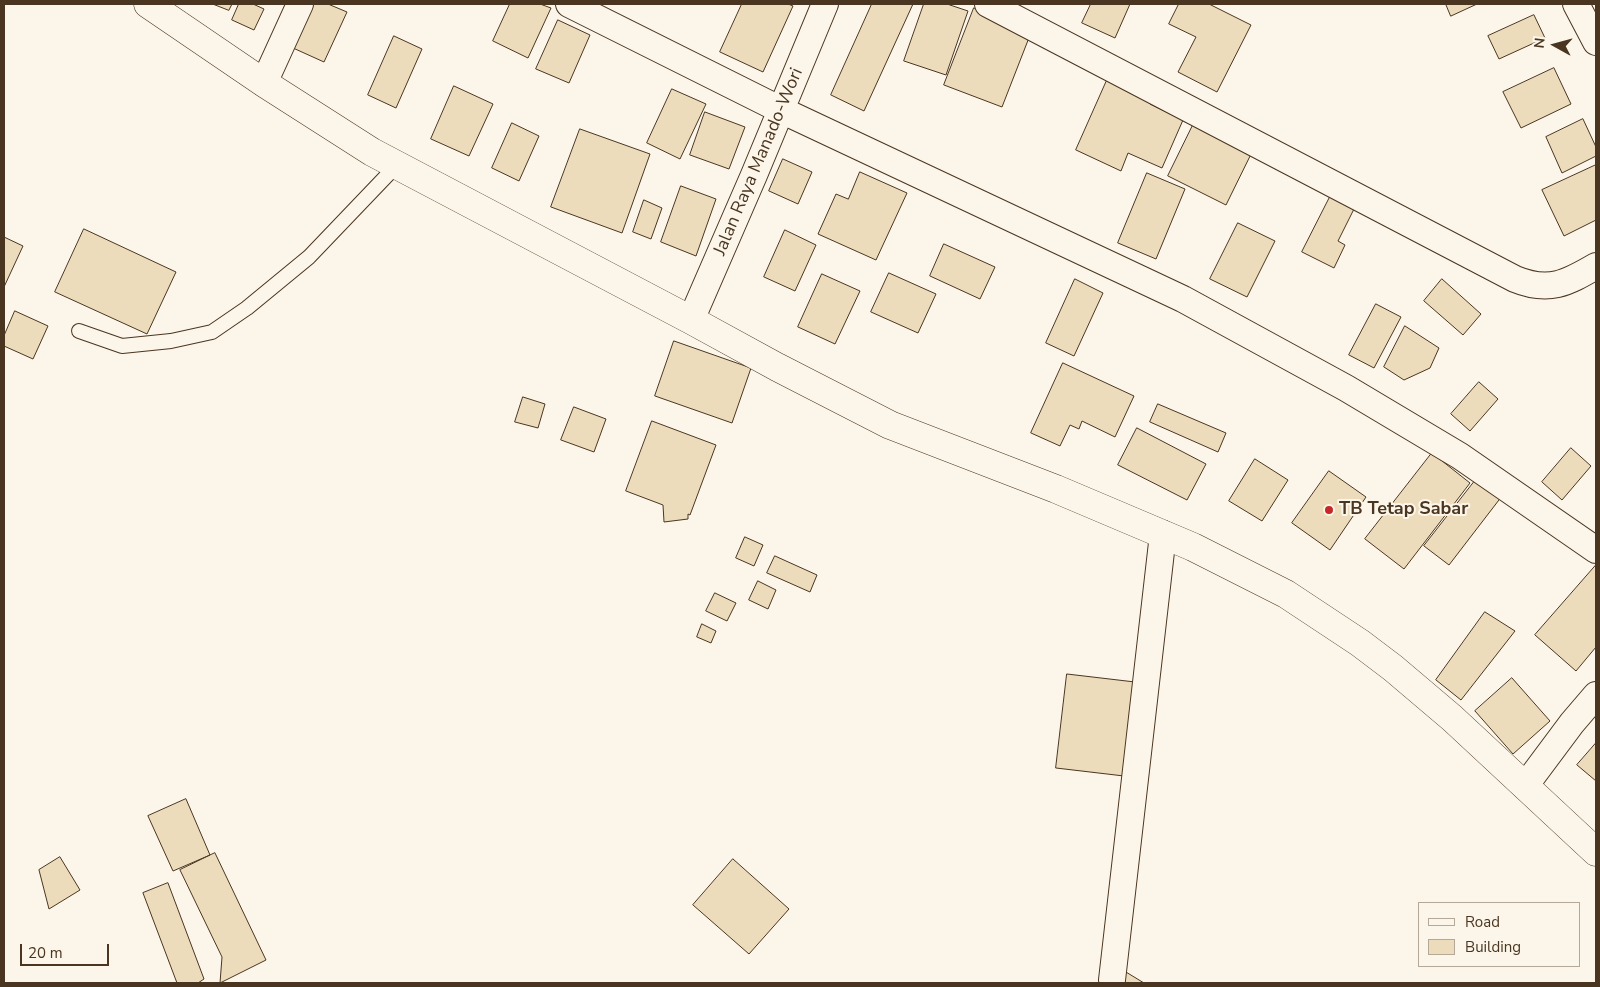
<!DOCTYPE html>
<html>
<head>
<meta charset="utf-8">
<style>
	body { margin:0 }
	#map { position:relative; width:1600px; height:987px; overflow:hidden; background:#fbf6e9; font-family:"Nunito Sans",sans-serif }
	canvas { display:block }
	.frame { position:absolute; inset:0; border:5px solid #4a3520; pointer-events:none }
	.legend { position:absolute; left:1418px; top:902px; width:162px; height:65px; box-sizing:border-box; background:#fbf6e9; border:1px solid #b4a999; margin:0; padding:6px 9px; list-style:none; font-size:15px; color:#4a3520 }
	.legend li { display:flex; align-items:center; gap:10px; height:25px }
	.legend b { width:25px; border:1px solid #b4a999 }
	.north { position:absolute; left:1530px; top:20px; width:50px; height:50px; -webkit-text-stroke:4px #fbf6e9; paint-order:stroke; rotate:277deg; font-size:14px; font-weight:700; line-height:20px; text-align:center; color:#4a3520 }
	.north::after { content:''; display:block; margin:auto; width:18px; height:22px; background:#4a3520; clip-path:polygon(50% 0,100% 100%,50% 72%,0 100%) }
	.scale { position:absolute; left:20px; top:944px; width:89px; height:22px; box-sizing:border-box; border:2px solid #4a3520; border-top:0; padding-left:6px; font-size:15px; line-height:18px; white-space:nowrap; color:#4a3520; -webkit-text-stroke:4px #fbf6e9; paint-order:stroke }
</style>
</head>
<body>
<div id="map">
<canvas width="1600" height="987"></canvas>
<div class="frame"></div>
<ul class="legend">
<li><b style="height:6px;background:#fbf6e9"></b>Road</li>
<li><b style="height:14px;background:#ecdcbc"></b>Building</li>
</ul>
<div class="north">N</div>
<div class="scale">20 m</div>
</div>
<script>
const context = document.querySelector('canvas').getContext('2d');
context.lineJoin = 'round';
function fill(path, color) {
  context.fillStyle = color;
  context.fill(path, 'evenodd');
}
function stroke(path, color, width, dash) {
  context.strokeStyle = color;
  context.lineWidth = width;
  context.lineCap = dash ? 'butt' : 'round';
  context.setLineDash(dash || []);
  context.stroke(path);
}
function drawText(font, color, halo, rows, align = 'center') {
  context.font = font + ' "Nunito Sans",sans-serif';
  context.lineWidth = 4;
  context.setLineDash([]);
  context.textBaseline = 'middle';
  context.strokeStyle = halo;
  context.fillStyle = color;
  for (const [text, x, y, turn = 0] of rows) {
    context.save();
    context.translate(x, y);
    context.rotate((+turn || 0) * Math.PI / 180);
    context.textAlign = isNaN(turn) ? turn : align;
    if (halo) context.strokeText(text, 0, 0);
    context.fillText(text, 0, 0);
    context.restore();
  }
}
const building = new Path2D(`
	M213,4H232L229,10Z
	M239,4H253L264,9L254,30L232,20Z
	M313,4H328L347,12L324,62L293,48Z
	M510,4H540L551,8L528,58L493,41Z
	M742,4H788L793,6L763,72L720,52Z
	M872,4H913L864,111L831,95Z
	M924,4H947L968,11L946,75L904,61Z
	M1091,4H1130L1115,38L1082,23Z
	M1179,4H1209L1251,25L1217,92L1178,72L1196,37L1169,24Z
	M1446,4H1477L1451,16Z
	M974,8L1032,30L1002,107L944,85Z
	M1534,15L1545,38L1499,59L1488,36Z
	M558,20L590,35L569,83L536,69Z
	M394,36L422,49L396,108L368,95Z
	M1554,68L1571,104L1521,128L1503,92Z
	M1108,78L1153,98L1150,104L1183,120L1162,168L1128,153L1121,171L1076,150Z
	M454,86L493,104L469,156L431,139Z
	M672,89L706,104L680,159L647,143Z
	M705,112L745,127L729,169L690,155Z
	M1196,119L1254,148L1226,205L1168,176Z
	M1583,119L1596,147V156L1562,173L1546,137Z
	M512,123L539,136L519,181L492,168Z
	M580,129L650,154L622,233L551,207Z
	M783,159L812,172L798,204L769,191Z
	M1596,165V220L1564,236L1542,190Z
	M860,172L907,193L876,260L818,234L836,194L848,199Z
	M1147,173L1185,189L1156,259L1118,243Z
	M681,186L716,199L696,256L661,242Z
	M1331,195L1355,207L1338,241L1345,245L1334,268L1302,252Z
	M644,200L662,208L651,239L633,232Z
	M1238,223L1275,241L1247,297L1210,279Z
	M84,229L176,272L147,334L55,292Z
	M785,230L816,245L795,291L764,277Z
	M4,237L23,246L4,287Z
	M944,244L995,267L980,299L930,276Z
	M889,273L936,294L918,333L871,312Z
	M822,274L860,291L835,344L798,327Z
	M1075,279L1103,293L1074,356L1046,343Z
	M1442,279L1481,314L1463,335L1424,301Z
	M1376,304L1401,317L1374,368L1349,355Z
	M15,311L48,326L33,359L4,346V336Z
	M1405,326L1439,348L1430,368L1404,380L1384,367Z
	M674,341L751,368L732,423L655,396Z
	M1063,363L1134,396L1115,437L1082,421L1079,429L1070,425L1060,446L1031,433Z
	M1479,382L1498,399L1470,431L1451,414Z
	M523,397L545,404L538,428L515,422Z
	M1158,404L1226,433L1218,452L1150,422Z
	M574,407L606,419L594,452L561,440Z
	M652,421L716,445L690,515L688,514V519L664,522L663,505L626,491Z
	M1137,428L1206,464L1187,500L1118,465Z
	M1571,448L1591,466L1562,500L1542,482Z
	M1432,453L1470,483L1404,569L1365,539Z
	M1255,459L1288,480L1262,521L1229,501Z
	M1329,471L1366,497L1330,550L1292,523Z
	M1478,477L1502,496L1449,565L1424,546Z
	M745,537L763,545L754,566L736,558Z
	M775,556L817,575L810,592L767,573Z
	M1596,565V647L1576,671L1535,635Z
	M758,581L776,590L768,609L749,600Z
	M715,593L736,603L727,621L706,611Z
	M1485,612L1515,631L1461,700L1436,680Z
	M702,624L716,631L711,643L697,637Z
	M1067,674L1135,682L1124,776L1056,768Z
	M1512,678L1550,721L1513,754L1475,711Z
	M1596,743V781L1577,765Z
	M186,799L210,855L173,871L148,816Z
	M215,853L266,960L220,983L222,957L180,870Z
	M60,857L80,890L49,909L39,870Z
	M733,859L789,909L749,954L693,905Z
	M168,883L204,979L198,983H177L143,893Z
	M1121,969L1144,983H1113Z`);
fill(building, '#ecdcbc');
stroke(building, '#4a3520', 1);
const service = new Path2D(`
	M79,331L122,346L171,341L212,332L247,308L309,257L397,165`);
const minor = new Path2D(`
	M569,4L781,110L1183,299L1346,388L1460,456L1596,550
	M988,4L1515,279C1549,293 1567,283 1596,266
	M1576,4L1596,42
	M264,83L300,4
	M691,320L754,175L825,4
	M1525,786L1572,723L1596,695
	M1112,980L1163,534`);
const trunk = new Path2D(`
	M148,4L264,83L372,152L691,320L777,367L890,425L1056,489L1193,547L1286,594L1360,643L1393,668L1452,718L1596,852`);
stroke(service, '#4a3520', 16);
stroke(minor, '#4a3520', 28);
stroke(trunk, '#4a3520', 29);
stroke(service, '#fbf6e9', 14);
stroke(minor, '#fbf6e9', 26);
stroke(trunk, '#fbf6e9', 28);
for (const [x, y, r, color] of [
	[1329,510,5,"#c62828"]
]) {
  const dot = new Path2D();
  dot.arc(x, y, r, 0, 2 * Math.PI);
  context.fillStyle = color;
  context.fill(dot);
  stroke(dot, '#fbf6e9', 2);
}
drawText('18px', '#4a3520', '#fbf6e9', [
	["Jalan Raya Manado-Wori",759,162,-67]
]);
drawText('bold 18px', '#4a3520', '#fbf6e9', [
	["TB Tetap Sabar",1339,510]
], 'left');
</script>
</body>
</html>
